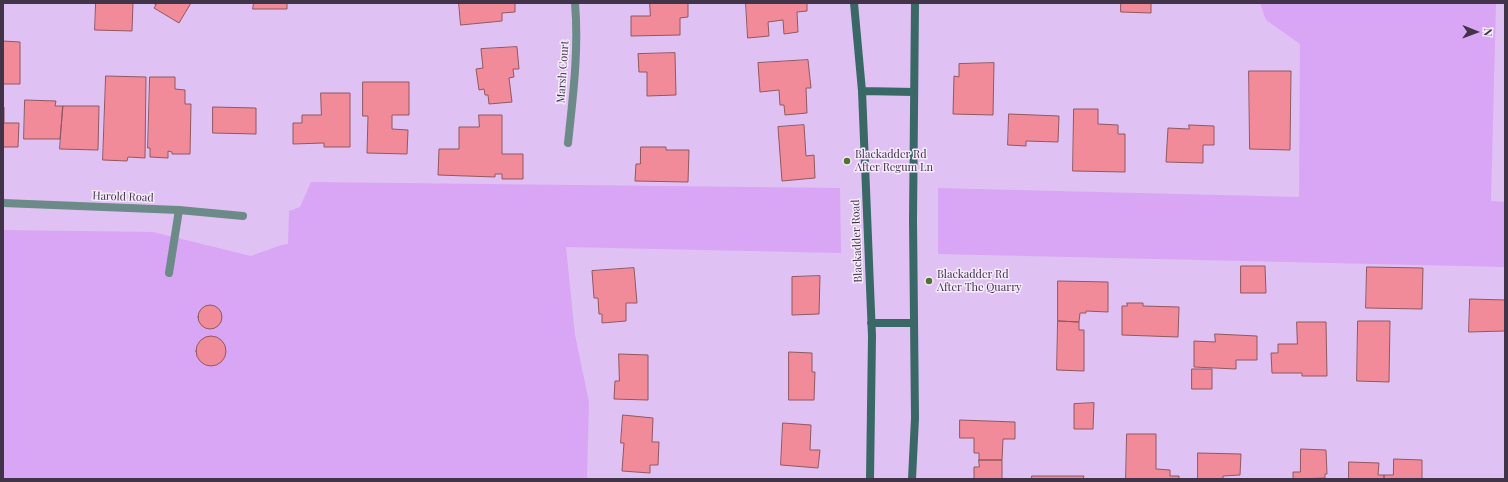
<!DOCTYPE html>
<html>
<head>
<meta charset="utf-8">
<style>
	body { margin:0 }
	#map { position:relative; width:1508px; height:482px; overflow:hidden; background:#e0c1f3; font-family:"Playfair Display",serif }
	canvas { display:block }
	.frame { position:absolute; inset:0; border:4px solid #413448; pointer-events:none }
	.north { position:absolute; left:1456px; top:12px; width:40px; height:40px; -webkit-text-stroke:3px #f6eafe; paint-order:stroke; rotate:91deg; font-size:11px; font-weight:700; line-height:16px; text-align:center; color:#413448 }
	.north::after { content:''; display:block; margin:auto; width:14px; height:18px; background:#413448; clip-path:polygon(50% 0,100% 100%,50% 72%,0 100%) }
</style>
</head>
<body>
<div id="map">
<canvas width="1508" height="482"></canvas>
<div class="frame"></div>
<div class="north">N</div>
</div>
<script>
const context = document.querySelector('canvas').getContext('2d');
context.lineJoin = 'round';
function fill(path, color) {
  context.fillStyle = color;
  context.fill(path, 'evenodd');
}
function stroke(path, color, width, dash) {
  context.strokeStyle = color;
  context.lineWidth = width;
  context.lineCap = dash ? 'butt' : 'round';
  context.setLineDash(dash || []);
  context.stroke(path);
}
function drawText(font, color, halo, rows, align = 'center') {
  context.font = font + ' "Playfair Display",serif';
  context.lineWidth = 3;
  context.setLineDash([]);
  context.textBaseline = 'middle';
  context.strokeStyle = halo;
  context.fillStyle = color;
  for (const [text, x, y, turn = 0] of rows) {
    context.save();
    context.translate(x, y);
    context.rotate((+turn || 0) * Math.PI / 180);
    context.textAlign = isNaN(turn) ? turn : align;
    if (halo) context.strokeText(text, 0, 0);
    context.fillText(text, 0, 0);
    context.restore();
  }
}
fill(new Path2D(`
	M1260,3H1496L1491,201L1505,202V267L938,254V188L1299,197L1300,44L1266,20Z
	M311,182L840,188L841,253L566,247L575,335L589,402L587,479H3V230L153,232L251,256L281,245L288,244L289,211L300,207Z`), '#d8a6f5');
const building = new Path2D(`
	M96,3H133L132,31L95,30Z
	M153,3H191L179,23L154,8L156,5Z
	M254,3H287V9H253Z
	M459,3H515V12L502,13V21L461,25Z
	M650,3H688V17L680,18V35L631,36V16H650Z
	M746,3H807V11L797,12L798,32L784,34L783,20L768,22L769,36L748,38Z
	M1121,3H1151V13L1121,12Z
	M3,41L20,42V84H3Z
	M517,47L519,69H513L514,77L509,78L512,102L489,104L488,95H485L484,89L479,90L476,69L483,68L481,49Z
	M675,53L676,95L647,96V72H639L638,54Z
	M808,60L811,88H806L807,113L785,115L784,105H780L779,90L760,92L758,63Z
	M994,63L993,115L953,114L954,76L959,77V64Z
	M1249,71H1291L1290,150L1250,149Z
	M106,76L146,77L145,158L128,157L127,161L103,160Z
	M150,77H175V89L185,90V104H191L190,154H172V152L168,151V158L150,157V148H148Z
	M363,82H409V115H392V129L408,130L407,154L367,153L368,116H363Z
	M321,93H350V147H324V143L293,144V123H302V115H321Z
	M25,100L56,101L55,106H63L60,139H24Z
	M63,106H99L98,150L60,149Z
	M3,107H4V123H19L18,147H3Z
	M213,107L256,108V134L213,133Z
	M1074,109H1098V124L1118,125V134H1125V172L1073,171Z
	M1009,114L1059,116L1058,142L1026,141V146L1008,145Z
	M479,115H502V154H523V179H502V174H495V177L438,175L439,149H459V127H479Z
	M804,125L806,156L814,155L815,178L782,181L778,127Z
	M1189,125L1214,126V145H1203V163L1166,162L1168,128L1189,129Z
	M641,147H666V150H689L688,182L635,181L636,164H640Z
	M1241,266H1265L1266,293H1241Z
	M1367,267L1423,268L1422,309L1366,308Z
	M634,268L637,303H626V321L602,323V314H599L598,298H594L592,271Z
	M820,276L819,314L792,315V277Z
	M1058,281L1108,282V312L1086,311V313H1080L1079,322L1058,321Z
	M1470,299L1505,300V331L1469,332Z
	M1127,303H1143V306L1179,307L1178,337L1122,335V306H1127Z
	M198 317a12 12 0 1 1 24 0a12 12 0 1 1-24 0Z
	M1058,321L1079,322V330H1084V371L1057,370Z
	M1358,321H1390L1389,382L1357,381Z
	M1297,322H1326L1327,376H1302V373H1272L1271,353H1278V344H1297Z
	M1215,334L1257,336V360H1236V369L1194,367V341L1215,342Z
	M196 351a15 15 0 1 1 30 0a15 15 0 1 1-30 0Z
	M789,352L812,353V372H815L814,400H789Z
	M619,354L648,355V400L614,399L615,381H619Z
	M1192,369H1212V389H1192Z
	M1094,403L1093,429H1074V404Z
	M623,415L653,418L652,442H659L658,465H650V473L622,471L624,443H621Z
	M960,420L1015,422V439H1003L1002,460H979V453H974V438H960Z
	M783,423L811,425L810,450H820L818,468L781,465Z
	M1127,434H1156V469L1170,470V476H1179V479H1126Z
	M1301,449L1326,450L1327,474H1325V478L1293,479V472H1300Z
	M1198,453L1241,454L1240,475L1223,476V479H1198Z
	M1394,459L1422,460V479H1384V475H1393Z
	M979,460H1002V479H974V467H979Z
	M1349,462L1379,463L1378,475H1384V479H1349Z
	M1032,476H1084L1083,479H1032Z`);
fill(building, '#f28b99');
stroke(building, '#90585f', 1);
stroke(new Path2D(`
	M169,273L179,210`), '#6c8a88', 8);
stroke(new Path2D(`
	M568,143C573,96 579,50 575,3
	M3,203L179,210L243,216`), '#6c8a88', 8);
stroke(new Path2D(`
	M854,3L862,91L872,336L870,479
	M862,91L914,92
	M871,323H914
	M912,479L915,418L913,220L915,3`), '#3a6866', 8);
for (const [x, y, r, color] of [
	[847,161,4,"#4e732c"],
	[929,281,4,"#4e732c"]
]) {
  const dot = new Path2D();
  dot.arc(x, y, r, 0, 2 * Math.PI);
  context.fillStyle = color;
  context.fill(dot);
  stroke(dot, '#f6eafe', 1.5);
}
drawText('11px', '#413448', '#f6eafe', [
	["Marsh Court",563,72,-86],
	["Harold Road",123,197,2],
	["Blackadder Road",857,241,-92]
]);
drawText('11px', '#413448', '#f6eafe', [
	["Blackadder Rd",855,155],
	["After Regum Ln",855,168],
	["Blackadder Rd",937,275],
	["After The Quarry",937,288]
], 'left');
</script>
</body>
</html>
